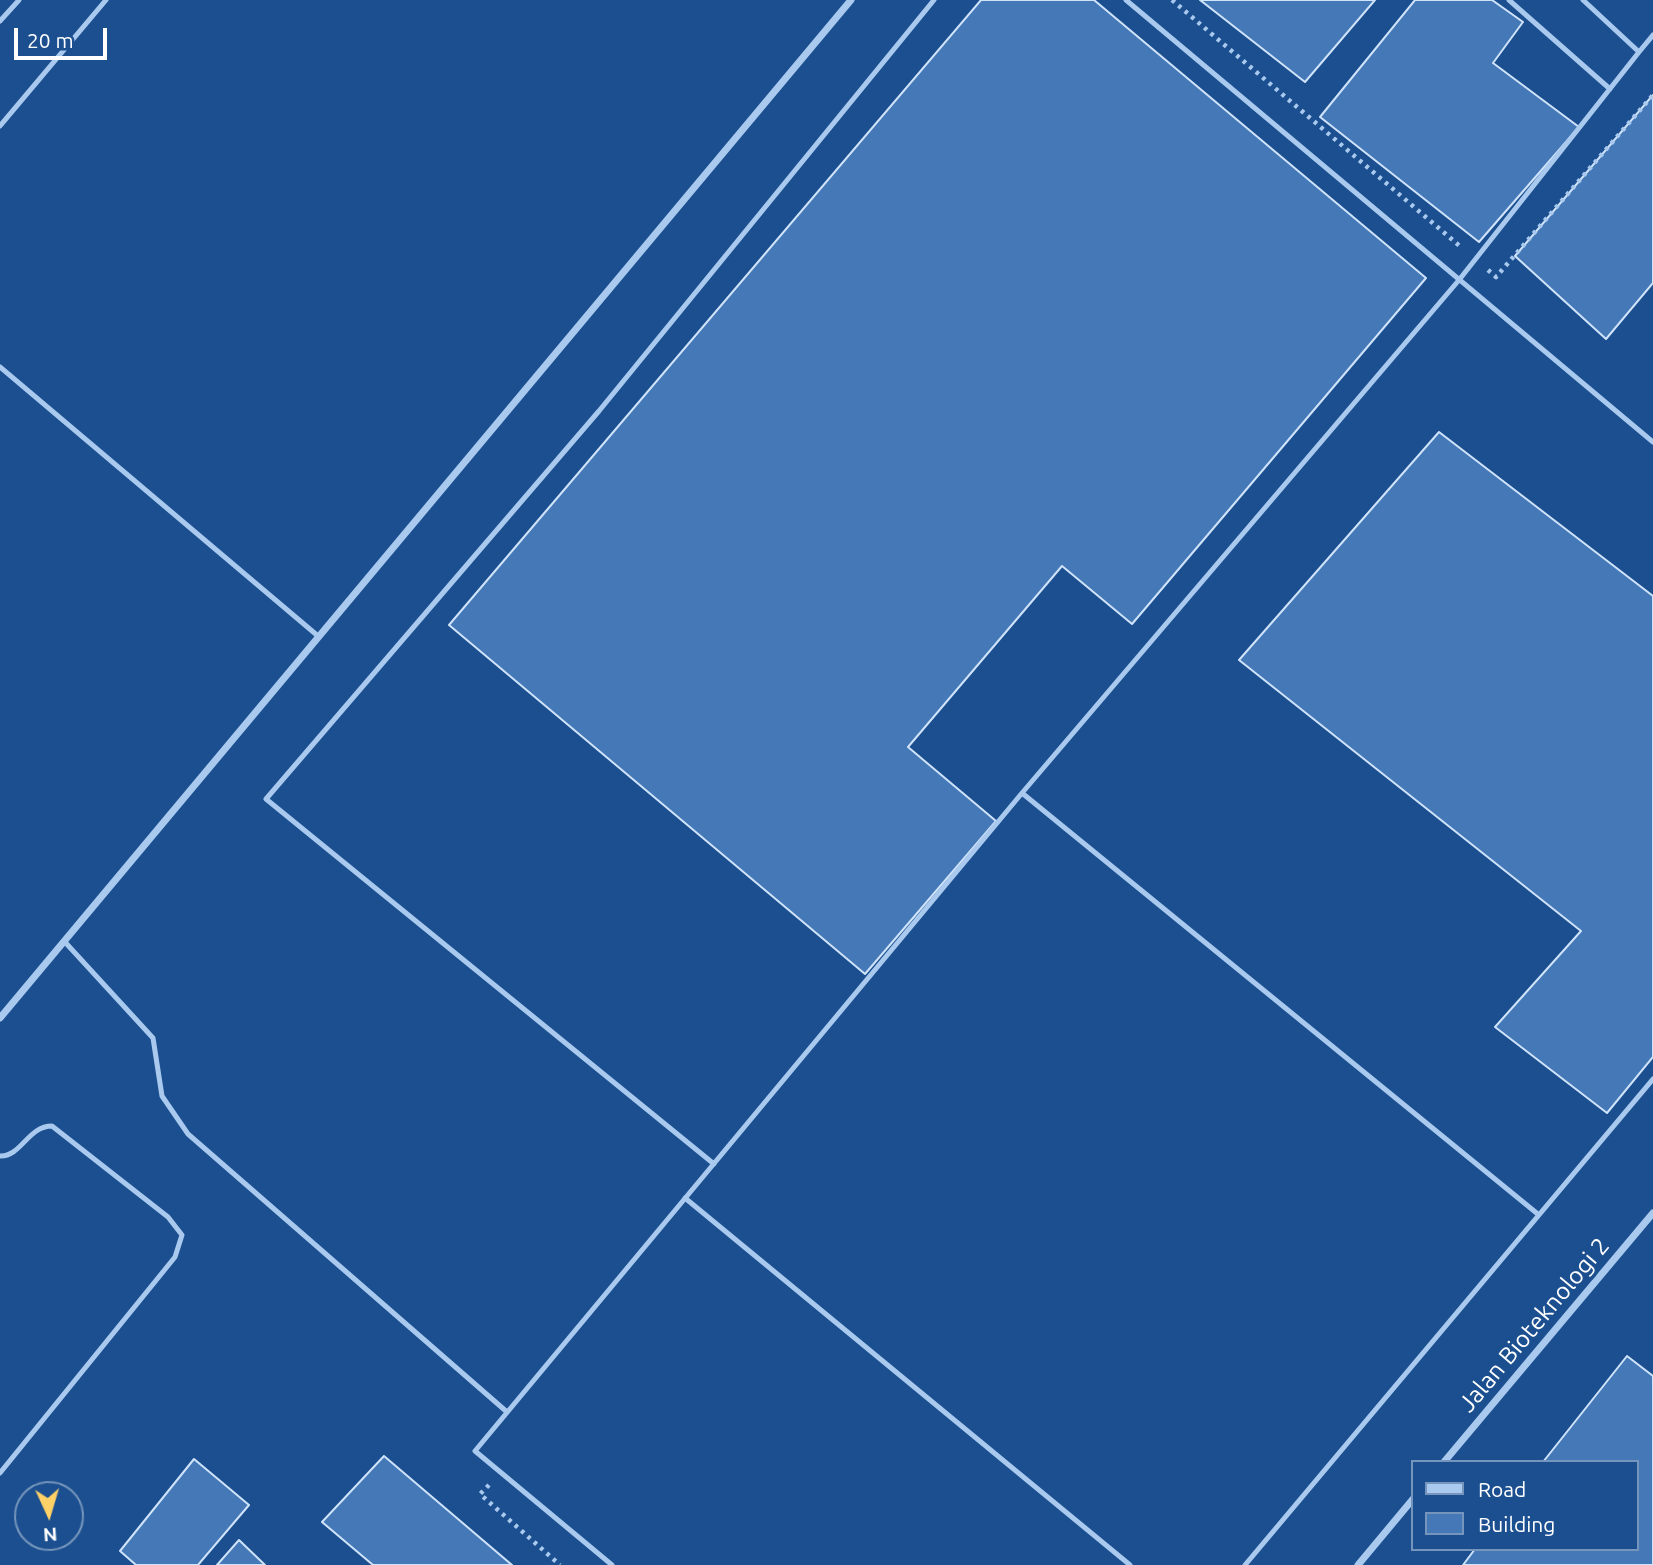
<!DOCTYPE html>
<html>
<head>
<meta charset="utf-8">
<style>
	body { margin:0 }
	#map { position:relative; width:1653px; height:1565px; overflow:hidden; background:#1b4f8f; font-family:Ubuntu,sans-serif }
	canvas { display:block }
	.legend { position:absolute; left:1411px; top:1460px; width:228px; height:91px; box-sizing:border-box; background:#1b4f8f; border:2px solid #7695bc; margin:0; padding:9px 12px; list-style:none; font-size:21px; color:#fff }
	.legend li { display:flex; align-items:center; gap:14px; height:35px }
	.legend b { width:35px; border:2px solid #7695bc }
	.north { position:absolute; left:14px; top:1481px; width:70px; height:70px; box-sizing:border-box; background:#1b4f8f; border:2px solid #7695bc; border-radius:50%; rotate:176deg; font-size:19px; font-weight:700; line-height:28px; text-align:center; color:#fff }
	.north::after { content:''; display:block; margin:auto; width:24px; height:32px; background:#ffd166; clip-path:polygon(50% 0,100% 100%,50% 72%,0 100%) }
	.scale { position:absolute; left:14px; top:28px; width:93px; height:32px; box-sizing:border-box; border:4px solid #fff; border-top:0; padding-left:9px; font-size:21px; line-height:24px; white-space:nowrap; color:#fff; -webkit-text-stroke:5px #1b4f8f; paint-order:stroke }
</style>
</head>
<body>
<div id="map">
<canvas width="1653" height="1565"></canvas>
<ul class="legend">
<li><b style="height:9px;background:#a9c9ee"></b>Road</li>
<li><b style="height:19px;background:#4478b7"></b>Building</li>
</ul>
<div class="north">N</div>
<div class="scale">20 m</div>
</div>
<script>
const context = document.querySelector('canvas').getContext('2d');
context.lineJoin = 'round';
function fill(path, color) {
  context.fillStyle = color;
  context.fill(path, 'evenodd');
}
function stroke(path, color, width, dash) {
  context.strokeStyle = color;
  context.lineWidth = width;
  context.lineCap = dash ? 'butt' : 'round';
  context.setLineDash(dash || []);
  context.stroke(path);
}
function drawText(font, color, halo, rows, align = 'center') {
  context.font = font + ' Ubuntu,sans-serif';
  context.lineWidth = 7;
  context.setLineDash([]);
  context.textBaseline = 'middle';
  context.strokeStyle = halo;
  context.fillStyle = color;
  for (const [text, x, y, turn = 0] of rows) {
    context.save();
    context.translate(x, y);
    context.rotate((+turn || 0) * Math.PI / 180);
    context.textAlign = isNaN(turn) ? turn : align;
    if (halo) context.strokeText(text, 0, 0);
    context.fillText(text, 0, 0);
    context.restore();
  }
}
const building = new Path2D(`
	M981,0H1094L1426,278L1132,624L1062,566L908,747L996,821L865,974L449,625Z
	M1200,0H1375L1305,82Z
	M1415,0H1492L1523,22L1493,63L1579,127L1479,242L1320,117Z
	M1653,95V283L1606,339L1515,256Z
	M1439,432L1653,596V1057L1607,1113L1495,1027L1581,931L1239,660Z
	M1627,1356L1653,1376V1565H1463L1475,1549H1637V1462H1543Z
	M384,1456L512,1565H373L322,1522Z
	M194,1459L249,1505L198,1565H136L120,1551Z
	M239,1540L265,1565H217Z`);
fill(building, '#4478b7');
stroke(building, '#cfe3fa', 2);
stroke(new Path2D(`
	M1172,0L1462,248
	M1488,270L1496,277L1653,95
	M489,1485L480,1494L560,1565`), '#a9c9ee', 4.5, [3.5, 5]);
stroke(new Path2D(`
	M1126,0L1653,442
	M1509,0L1610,89
	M1583,0L1639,52L1653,35
	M0,21L19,0
	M0,126L106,0
	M0,367L318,636
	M64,941L153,1038L162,1096L188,1134L507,1412
	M0,1156C21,1157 28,1126 52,1126L168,1217L182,1235L175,1257L0,1473
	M714,1164L266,799L599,411L934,0
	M685,1198L1130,1565
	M1539,1215L1022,793L1459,280L1639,52
	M612,1565L475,1451L1022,793
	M1245,1565L1653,1079`), '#a9c9ee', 5);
stroke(new Path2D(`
	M0,1018L851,0
	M1444,1462L1653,1213
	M1358,1565L1413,1499`), '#a9c9ee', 7);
drawText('24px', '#fff', '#1b4f8f', [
	["Jalan Bioteknologi 2",1534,1325,-50]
]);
</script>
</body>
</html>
